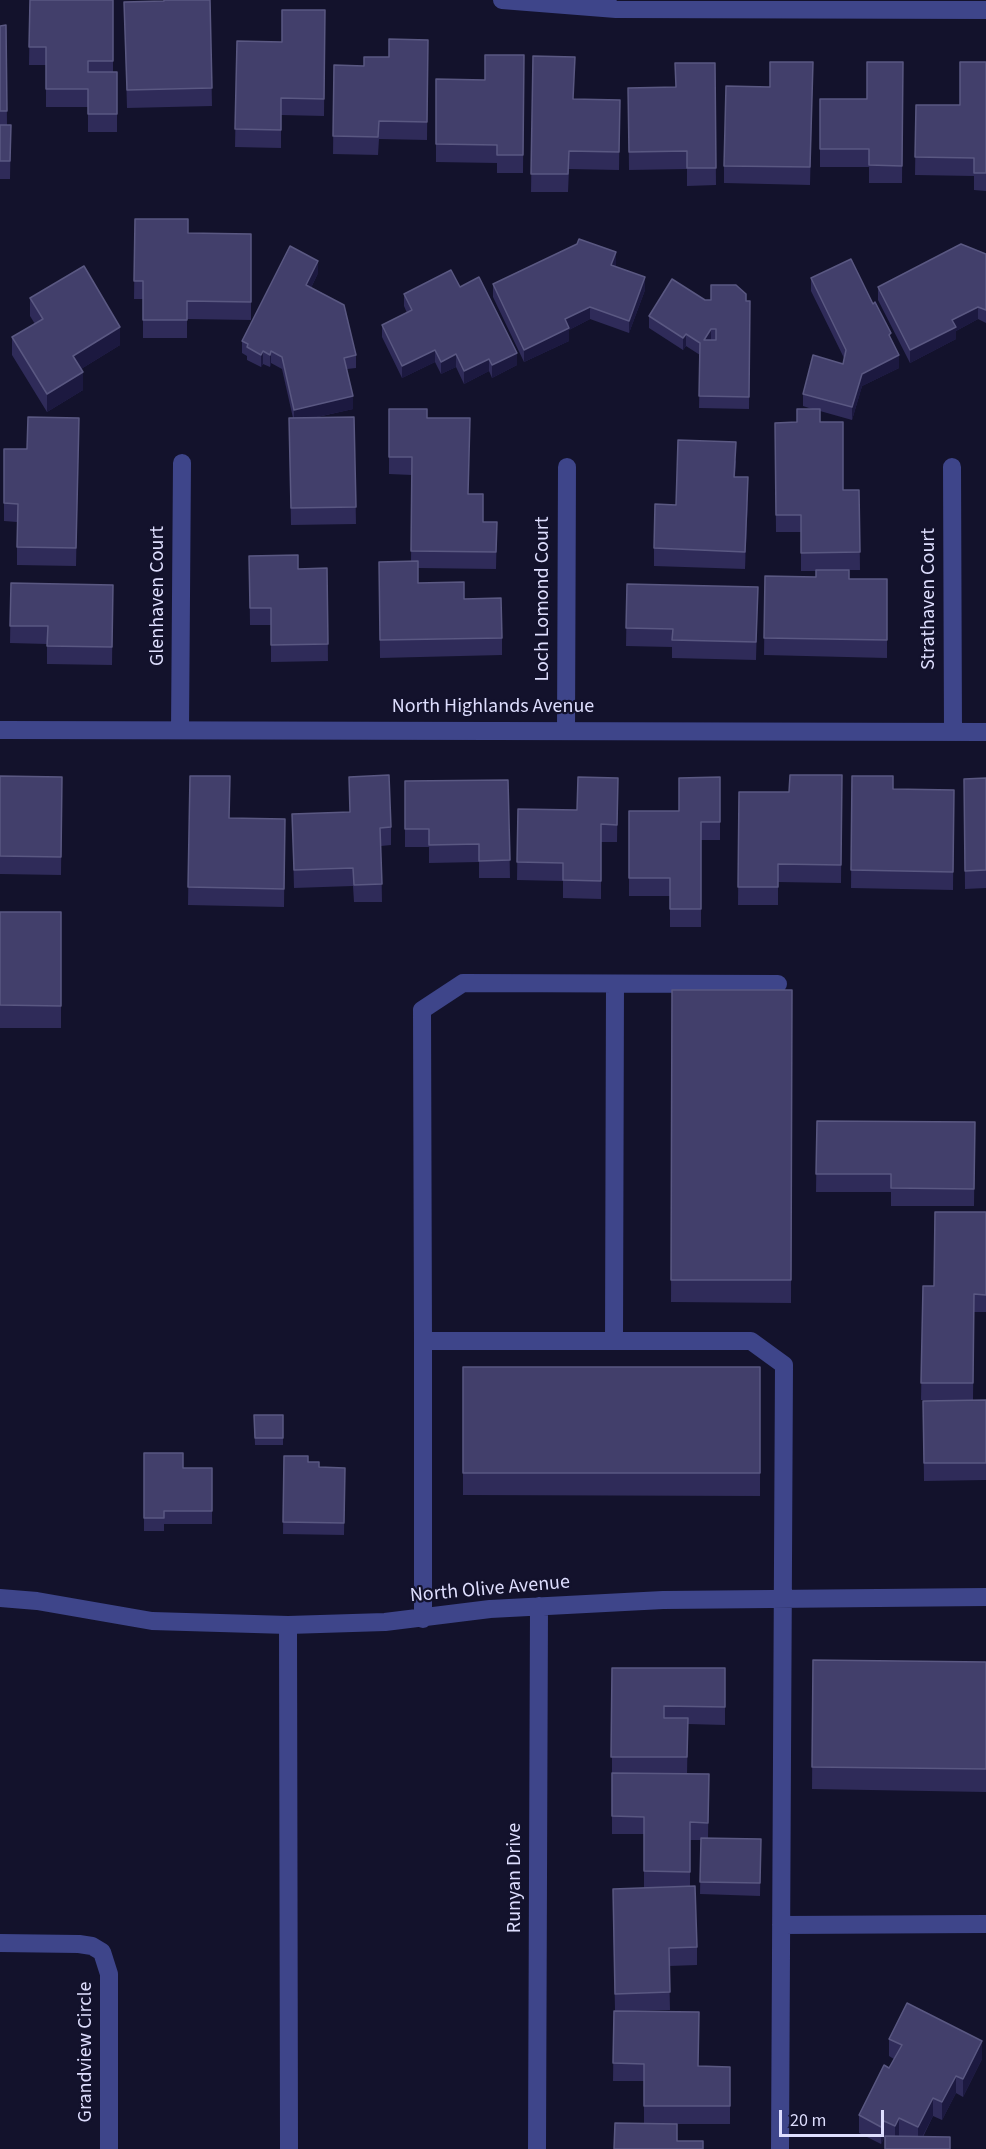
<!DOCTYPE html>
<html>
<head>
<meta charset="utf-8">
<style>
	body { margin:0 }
	#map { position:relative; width:986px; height:2149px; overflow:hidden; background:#13122c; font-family:"Source Sans 3",sans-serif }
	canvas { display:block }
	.scale { position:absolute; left:779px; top:2110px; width:105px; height:27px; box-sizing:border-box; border:3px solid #dedefe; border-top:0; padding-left:8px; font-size:18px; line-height:21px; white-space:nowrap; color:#dedefe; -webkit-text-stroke:4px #13122c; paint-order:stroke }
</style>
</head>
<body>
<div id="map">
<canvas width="986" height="2149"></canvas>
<div class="scale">20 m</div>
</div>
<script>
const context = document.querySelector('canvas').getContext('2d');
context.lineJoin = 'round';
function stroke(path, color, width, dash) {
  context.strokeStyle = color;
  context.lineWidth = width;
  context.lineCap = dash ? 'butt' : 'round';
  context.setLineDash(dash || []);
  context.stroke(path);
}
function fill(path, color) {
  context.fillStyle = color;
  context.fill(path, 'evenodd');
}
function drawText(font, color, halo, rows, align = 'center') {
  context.font = font + ' "Source Sans 3",sans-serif';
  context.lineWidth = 4.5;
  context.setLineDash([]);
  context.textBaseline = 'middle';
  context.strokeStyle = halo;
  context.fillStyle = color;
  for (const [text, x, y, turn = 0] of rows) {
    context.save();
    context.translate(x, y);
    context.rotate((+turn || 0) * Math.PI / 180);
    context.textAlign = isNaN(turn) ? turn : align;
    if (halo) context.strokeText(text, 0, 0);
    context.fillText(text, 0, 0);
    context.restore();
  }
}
stroke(new Path2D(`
	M502,0L616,9L986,10
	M952,467L953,732
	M0,730L986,732
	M180,730L182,463
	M566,731L567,467
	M778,984L463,983L422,1010L423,1341H751L784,1365L780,2149
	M423,1341V1619
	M614,1341L615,984
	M0,1598L37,1601L152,1621L288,1625L385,1622L490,1609L663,1600L986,1597
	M288,1625L289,2149
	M781,1925L986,1924
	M0,1943L79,1944L92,1946L102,1952L109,1974V2149
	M537,2149L539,1606`), '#3e458a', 18);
fill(new Path2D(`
	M30,0H113V72H117V132H88V107H46V65H29Z
	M164,0H210L212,106L127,108L124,2L164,1Z
	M325,10L324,116L281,115V148L235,147L237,41L282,42Z
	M6,25L7,125H11L10,179H0V26Z
	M428,40L427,140L379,139L378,155L333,154L334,65L364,66L389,57Z
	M524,55L523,173H497V163L436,162V79L485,80Z
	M533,56L574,99L620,100L619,170L569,169L568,192H531Z
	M813,62L810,185L724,183V166Z
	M903,62L902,183H869V167H820V99H867Z
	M986,62V191L974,190V176L915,175L916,105H960Z
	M715,63L716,185L687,186V169L629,170L628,88L675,87Z
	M135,219L188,233L251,234V320L187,319V338H143V299H134Z
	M986,254V323L978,319L956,331V339L910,363L878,300V287Z
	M616,264L615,267L645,290L629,333L590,319L569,330V341L524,362L493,297V284Z
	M318,273L311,288L356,355V368L347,369L353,409L313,418L354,417L356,524L291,525L289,418H293L282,369L271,363L270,367L263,364L261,367L247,360V356L242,353V341Z
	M811,278L873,304L891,340L899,368L862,386L852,420L820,411V422L843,490H859L860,570H849V579H887V658L764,655L765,576L816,577V571H801V532H776L775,423L797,422L812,409L803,406V394L843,364L844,358L811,291Z
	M460,287L517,365L492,378L489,371L464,384L456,367L441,374L435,362L402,378L382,337V325L407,313L404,306V294Z
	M30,298L120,345L81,369L83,390L47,412L12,355V337L35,324L30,316Z
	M705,300L750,301L749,409L699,408L700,355L686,346L683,350L649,328V316Z
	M389,409L427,418L483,522H497L496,569L418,568V583L464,599L502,638V655L380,658L379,562L411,561L412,475L389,474Z
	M79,418L76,566L17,565V522L4,521V449H27Z
	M736,460L735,477L748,495L745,569L654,566V548L676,505Z
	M249,556L298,569L327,568L328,661L271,662V625H250Z
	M11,583L113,585L112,665L47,664V644L10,643Z
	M627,584L758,587L756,660L672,658V647L626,646Z
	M842,775L841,883L778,882V905H738L739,792H789Z
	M0,776L62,777L61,875L0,874Z
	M190,776L229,818L285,819L284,907L188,905Z
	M852,776L893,789L954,790L953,890L851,888Z
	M349,777L391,827V845L381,846L382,902H354L353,886L294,888L292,814L350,812Z
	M720,777V840H701V927H670V896H629V811H679Z
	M618,778L617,842H601V899L563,898V881L517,880L518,809L577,810Z
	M986,778V888L965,889L964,779Z
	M508,780L510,878H479V862L429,863V847H405V781Z
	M0,912H61V1028H0Z
	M672,990H792L791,1303L671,1302Z
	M817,1121L975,1122L974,1206H891V1192H816Z
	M986,1212V1312H974L973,1400H986V1480L924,1481L923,1401H946L921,1400L923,1286H934Z
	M463,1367H760V1496L463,1495Z
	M254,1415H283V1445H255Z
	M144,1453L183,1468H212V1524H164V1531H144Z
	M284,1456L308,1462L319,1467L345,1468L344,1535L283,1534Z
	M813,1660L986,1662V1792L812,1789Z
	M612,1668H725V1725L688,1724L687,1774H709L708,1838L761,1839L760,1896L700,1894L701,1840H690V1887L697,1947V1965L669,1966L670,2010L633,2011L699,2066L730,2067V2124H671L614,2149L644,2123V2081H613L614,2011H615L613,1907L644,1888V1834H612Z
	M889,2039L982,2059L963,2097L956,2093L942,2120L933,2116L923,2137L884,2138L881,2144L859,2133V2115L889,2068L894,2059L889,2056Z`), '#2f2b59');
fill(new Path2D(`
	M616,252V264L611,278V265Z
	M318,261V273L306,298V285Z
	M645,277V290L629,333V321Z
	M590,307V319L569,330V341L524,362V350L565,319Z
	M978,307V319L956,331V339L910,363V350L952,320Z
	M120,327V345L73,374V356Z
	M711,329V341L704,340Z
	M686,334V346L683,350V338Z
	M435,350V362L402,378V366Z
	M263,351V364L261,367V355Z
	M271,351V363L270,367V355Z
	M517,353V365L492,378V365Z
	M456,354V367L441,374V362Z
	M899,355V368L862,386L852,420V407L862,374Z
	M489,359V371L464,384V371Z
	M83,372V390L47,412V394Z
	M353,396V409L294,422V410Z
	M748,477V495L745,569V552Z
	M982,2041V2059L963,2097V2079Z
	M956,2076V2093L942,2120V2102Z
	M933,2098V2116L918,2145V2127Z
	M899,2118V2136L895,2144V2126Z
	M884,2121V2138L881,2144V2127Z`), '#1c1940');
const building = new Path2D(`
	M30,0H113V61H88V72H117V114H88V89H46V47H29Z
	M164,0H210L212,88L127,90L124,2L164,1Z
	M282,10H325L324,99L281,98V130L235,129L237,41L282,42Z
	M6,25L7,111H0V26Z
	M389,39L428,40L427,122L379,121L378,137L333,136L334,65L364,66V57H389Z
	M485,55H524L523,155H497V145L436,144V79L485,80Z
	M533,56L575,57L573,99L620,100L619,152L569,151L568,174H531Z
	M770,62H813L810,167L724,166L726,86L770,87Z
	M867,62H903L902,166L869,165V149H820V99H867Z
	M960,62H986V173H974V158L915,157L916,105H960Z
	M675,63H715L716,168H687V151L629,152L628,88L676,87Z
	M0,125H11L10,161H0Z
	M135,219H188V233L251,234V302L187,301V320H143V281H134Z
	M579,239L616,252L611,265L645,277L629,321L590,307L565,319L569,328L524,350L493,284L577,244Z
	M961,244L986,254V310L978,307L952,320L956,327L910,350L878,287Z
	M290,246L318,261L306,285L344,305L356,355L344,358L353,396L294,410L282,357L271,351L270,355L263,351L261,355L247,347L248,344L242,341Z
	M851,259L873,304L875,302L891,333L889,335L899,355L862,374L852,407L803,394L813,355L843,364L846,350L811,278Z
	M84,266L120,327L73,356L83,372L47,394L12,337L43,319L30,298Z
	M451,270L460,287L479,277L517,353L492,365L489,359L464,371L456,354L441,362L435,350L402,366L382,325L412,310L404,294Z
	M672,279L705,300H711V285H736L746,294V301H750L749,397L699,396L700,343L686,334L683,338L649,316ZM711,329H716V340H704Z
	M389,409H427V418H470L468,494H483V522H497L496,552L411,551L412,457H389Z
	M797,409H820V422H843V490H859L860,552L801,553V515H776L775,423L797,422Z
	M28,417L79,418L76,548L17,547L18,504L4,503V449H27Z
	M354,417L356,507L291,508L289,418Z
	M678,440L736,442L734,477H748L745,552L654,548L655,504L676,505Z
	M298,555V569L327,568L328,644L271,645V608H250L249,556Z
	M418,561V583L464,582V599L501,598L502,638L380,640L379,562Z
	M816,570H849V579H887V640L764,638L765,576L816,577Z
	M11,583L113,585L112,647L47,646L48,626H10Z
	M627,584L758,587L756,642L672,640L673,629L626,628Z
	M389,775L391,827L380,828L382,884L354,885L353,868L294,870L292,814L350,812L349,777Z
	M790,775H842L841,865L778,864V887H738L739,792H789Z
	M0,776L62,777L61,857L0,856Z
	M190,776H230L229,818L285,819L284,889L188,887Z
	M852,776H893V789L954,790L953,872L851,870Z
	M578,777L618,778L617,825L601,824V881L563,880V863L517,862L518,809L577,810Z
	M720,777V822H701V909H670V878H629V811H679V778Z
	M986,778V870L965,871L964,779Z
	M508,780L510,860L479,861V844L429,845V829H405V781Z
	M0,912H61V1006L0,1005Z
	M672,990H792L791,1280H671Z
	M817,1121L975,1122L974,1189L891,1188V1174H816Z
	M935,1212H986V1295L974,1294L973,1383H921L923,1286H934Z
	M463,1367H760V1473H463Z
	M986,1400V1463H924L923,1401Z
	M254,1415H283V1438H255Z
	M144,1453H183V1468H212V1511H164V1518H144Z
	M284,1456H308V1462H319V1467L345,1468L344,1523L283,1522Z
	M813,1660L986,1662V1769L812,1767Z
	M612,1668H725V1707L664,1706V1718H688L687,1757H611Z
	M612,1773L709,1774L708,1823L690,1822V1872L644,1871V1817L612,1816Z
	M701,1838L761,1839L760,1883L700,1882Z
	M695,1886L697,1947L669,1948L670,1992L615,1994L613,1889Z
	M907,2003L982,2041L963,2079L956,2076L942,2102L933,2098L918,2127L899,2118L895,2126L884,2121L881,2127L859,2115L884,2065L889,2068L902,2045L889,2039Z
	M614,2011L699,2012L698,2066L730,2067V2106H644V2064L613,2063Z
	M615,2123L677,2124V2141H703V2149H614Z
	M885,2136L950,2137V2149H885Z`);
fill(building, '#423f6b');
stroke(building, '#5a5882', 1.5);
drawText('20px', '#dedefe', '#13122c', [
	["Glenhaven Court",159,596,-90],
	["Loch Lomond Court",544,599,-90],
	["Strathaven Court",930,599,-90],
	["North Highlands Avenue",493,708],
	["North Olive Avenue",490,1590,-5],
	["Runyan Drive",516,1878,-90],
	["Grandview Circle",87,2052,-90]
]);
</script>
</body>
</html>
